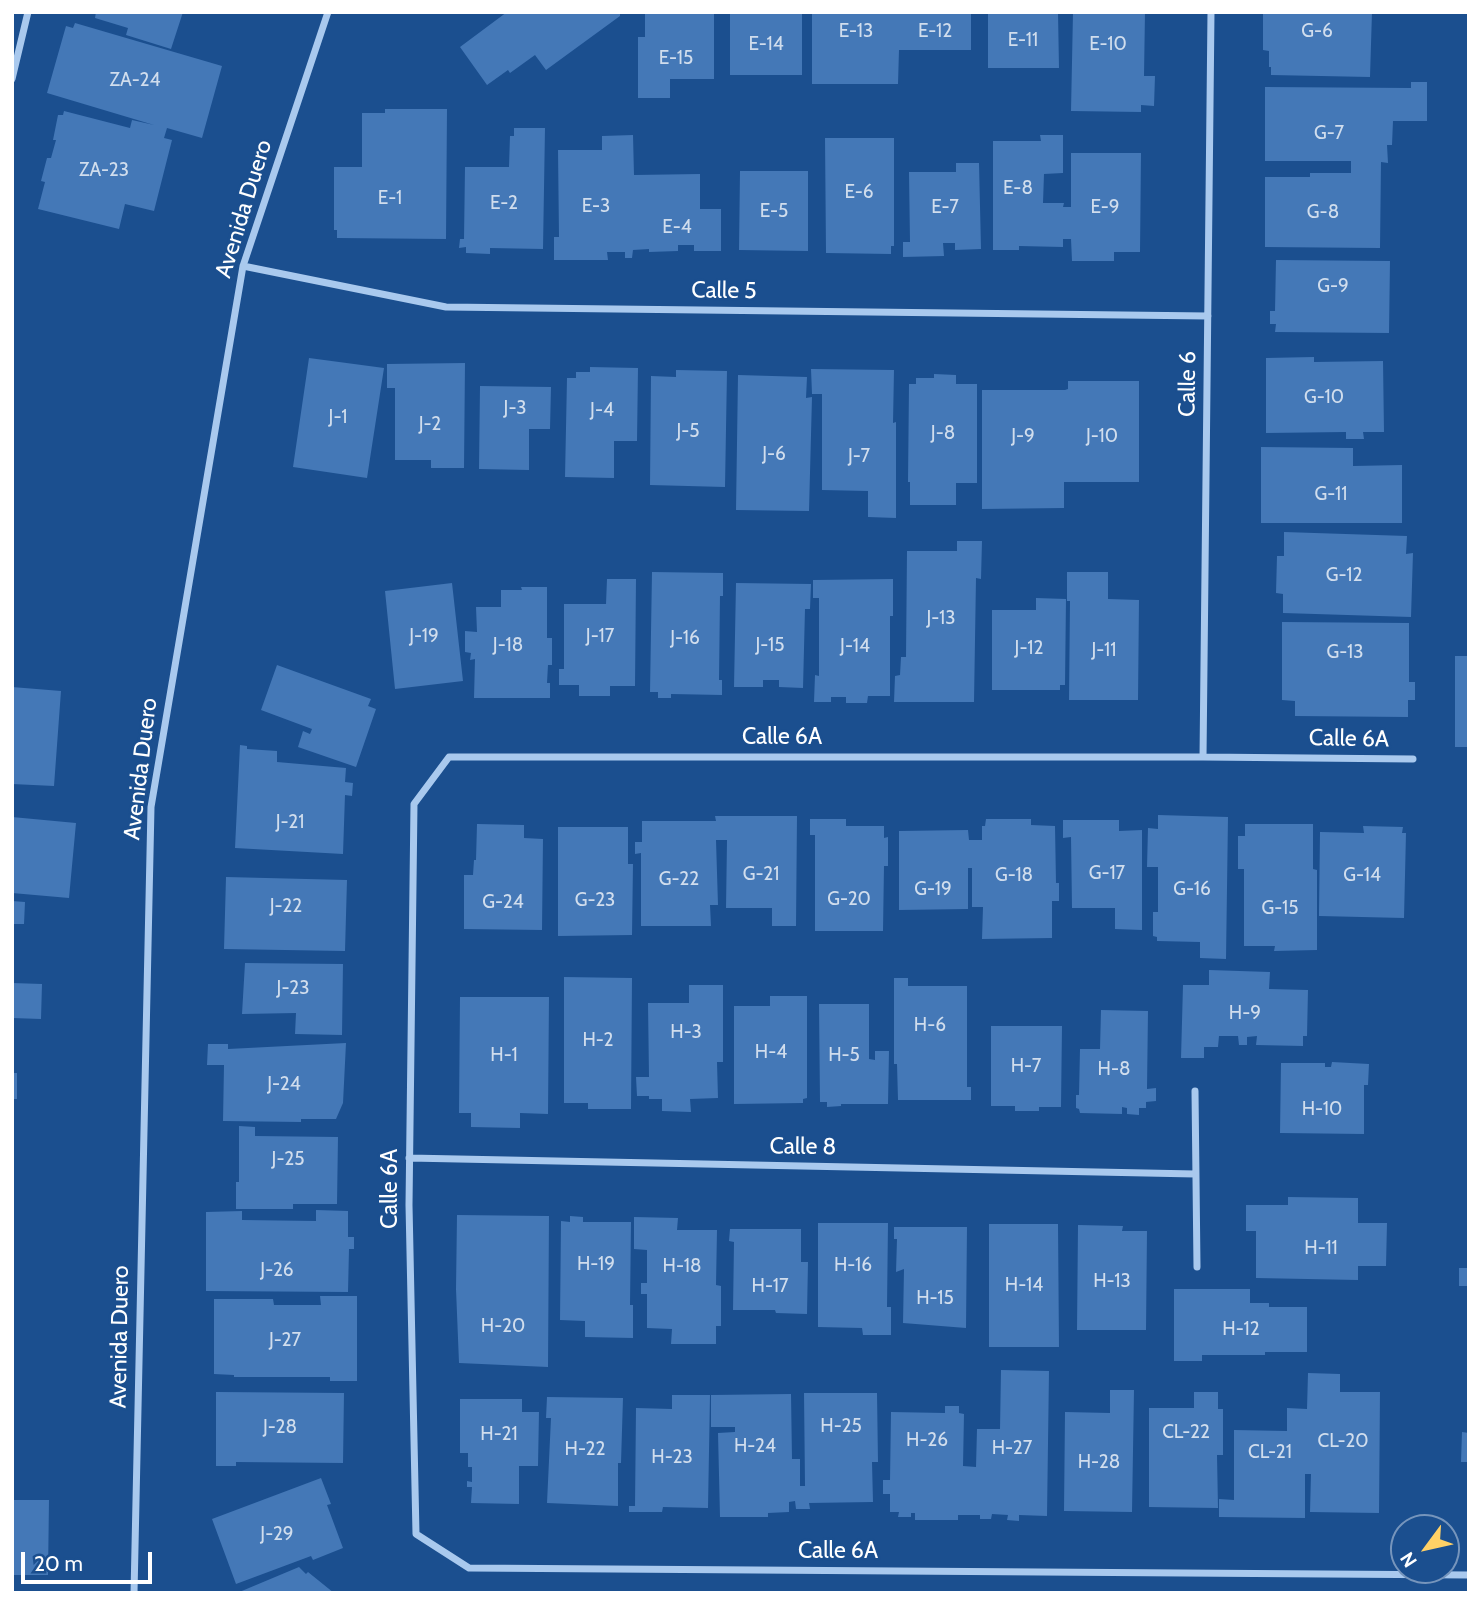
<!DOCTYPE html>
<html>
<head>
<meta charset="utf-8">
<style>
	body { margin:0 }
	#map { position:relative; width:1481px; height:1605px; overflow:hidden; background:#1b4f8f; font-family:Cabin,sans-serif }
	canvas { display:block }
	.frame { position:absolute; inset:0; border:14px solid #fff; pointer-events:none }
	.north { position:absolute; left:1390px; top:1514px; width:70px; height:70px; box-sizing:border-box; background:#1b4f8f; border:2px solid #7695bc; border-radius:50%; rotate:237deg; font-size:19px; font-weight:700; line-height:28px; text-align:center; color:#fff }
	.north::after { content:''; display:block; margin:auto; width:24px; height:32px; background:#ffd166; clip-path:polygon(50% 0,100% 100%,50% 72%,0 100%) }
	.scale { position:absolute; left:21px; top:1552px; width:131px; height:32px; box-sizing:border-box; border:4px solid #fff; border-top:0; padding-left:9px; font-size:21px; line-height:24px; white-space:nowrap; color:#fff; -webkit-text-stroke:5px #1b4f8f; paint-order:stroke }
</style>
</head>
<body>
<div id="map">
<canvas width="1481" height="1605"></canvas>
<div class="frame"></div>
<div class="north">N</div>
<div class="scale">20 m</div>
</div>
<script>
const context = document.querySelector('canvas').getContext('2d');
context.lineJoin = 'round';
function fill(path, color) {
  context.fillStyle = color;
  context.fill(path, 'evenodd');
}
function stroke(path, color, width, dash) {
  context.strokeStyle = color;
  context.lineWidth = width;
  context.lineCap = dash ? 'butt' : 'round';
  context.setLineDash(dash || []);
  context.stroke(path);
}
function drawText(font, color, halo, rows, align = 'center') {
  context.font = font + ' Cabin,sans-serif';
  context.lineWidth = 5;
  context.setLineDash([]);
  context.textBaseline = 'middle';
  context.strokeStyle = halo;
  context.fillStyle = color;
  for (const [text, x, y, turn = 0] of rows) {
    context.save();
    context.translate(x, y);
    context.rotate((+turn || 0) * Math.PI / 180);
    context.textAlign = isNaN(turn) ? turn : align;
    if (halo) context.strokeText(text, 0, 0);
    context.fillText(text, 0, 0);
    context.restore();
  }
}
fill(new Path2D(`
	M96,12H183L171,49L126,35L128,28L95,18Z
	M507,12H620V16L546,70L535,55L510,73L508,70L487,85L460,47Z
	M645,12H714V79H670V98H638V37H645Z
	M730,12H802V75H730Z
	M812,12H971V50H899L898,84H812Z
	M988,12H1058L1059,68H988Z
	M1073,12H1145L1144,76H1155L1154,106L1141,105V112L1071,111Z
	M1263,12H1372L1370,77L1271,75V67H1269V51L1263,50Z
	M75,23L222,66L202,138L167,128L164,138L172,140L154,211L125,204L119,229L38,209L45,182L41,181L47,158H51L56,140H53L58,115H63L64,111L130,128L132,120L154,125L47,93L66,26L73,28Z
	M1411,82H1427V121H1393L1392,145H1387L1388,163L1381,162L1380,248L1265,247V177H1310V173H1351V161H1265V87L1411,88Z
	M385,109H447L446,239L337,238V230H334V167H362V113H385Z
	M514,128H545L543,249L490,248V254L466,253V247L459,248L460,239H464L465,167H509L510,136H514Z
	M633,135L634,175L700,174V209H721V251H694V245H678V251L649,252V249L633,250L632,258H625V252H607L608,260H554V237H559L558,150H602V136Z
	M1040,135H1063V173L1044,174L1043,203H1064L1063,207H1071V153H1141L1140,252H1114V261H1072L1071,239H1063V247L1019,246V250H993V141H1041Z
	M825,138H894V246H891V254L826,253Z
	M956,163H979L981,249L955,250V243H943L944,256L903,257V242H910L909,172H956Z
	M740,171H808V251L739,250Z
	M1276,260L1390,261L1389,333L1275,332L1276,324H1270V311H1275Z
	M1314,357V362L1383,361L1384,432H1363L1364,439H1346V432L1266,433V358Z
	M309,358L384,368L367,478L293,467Z
	M465,363L464,468H431V460H395V388H387V364Z
	M590,367L638,368L637,441H614V478L565,477L567,378H576V372H590Z
	M811,369L894,370L893,423L896,422V518L868,517V491L822,490V394H812Z
	M676,370L727,371L725,487L650,485L651,376L676,377Z
	M934,374L956,375V384H977V483H956V505H910V482H908L909,384H916V378H934Z
	M738,375L807,377L806,398L812,397L809,511L736,510Z
	M1068,381H1139V482H1064V508L982,509V390H1065L1068,389Z
	M480,386L551,387L550,429H529V470L479,469Z
	M1261,447L1353,448V466L1402,465V523H1261Z
	M1284,532L1407,536L1406,554L1413,553L1411,617L1283,613V594L1276,593L1277,556H1284Z
	M957,541H982L981,579L976,578L974,702H894L895,676L900,675L901,657H906L907,551H957Z
	M652,572L723,573V596H720L719,680H722V695L671,694V698H658V692H650Z
	M1067,572H1108V599L1139,600L1138,700H1069L1070,601H1067Z
	M607,579H636L635,686H610V696H579V685H559V669H564V604H606Z
	M893,579V616H890V696H868L867,703H846V697H831V702H814L815,675L819,676V598H813V580Z
	M452,583L463,681L395,689L385,591Z
	M736,583L811,584L810,609H805L803,688L779,687V680H763V687H734Z
	M521,587H547V638H552V665H548L547,683H550V698H474L475,659L470,660L471,653L465,652V631L477,632L476,607H501V590H522Z
	M1036,598L1066,599L1065,685H1060V690H992V610H1036Z
	M1282,622L1409,623V682H1415V700H1408V717L1295,716V701L1282,700Z
	M1455,656H1469V747H1455Z
	M277,665L371,699L368,706L376,709L356,767L298,747L303,731L310,734L312,729L261,710Z
	M12,687L61,691L54,786L12,784Z
	M240,745L247,746V749L277,751V762L346,768L345,782L353,783L352,796L345,795L343,854L235,848Z
	M1158,815L1228,817L1226,959L1200,958V942L1157,941V937L1153,936V912H1158V867H1147L1148,828L1158,829Z
	M715,816H797L796,926H772V908H726L727,840H716L718,905H710L711,926H641V853L635,854V842H642V821H716Z
	M12,817L76,823L69,898L12,893Z
	M810,819H846V826H884V838L888,837V866H884L883,931H815V835H810Z
	M986,819H1031V825L1055,826L1056,883H1059V901H1052V938L982,939L983,907H972V868H968V909L899,910V831L968,830L969,840H982V826H985Z
	M1063,820H1119V831L1142,830V930L1115,929V908H1072L1071,837L1063,838Z
	M477,824L524,825V838L543,839L542,930L464,929V875H473L474,860H476Z
	M1245,824H1313V869L1317,870V950L1274,951L1275,946H1244V869H1238V836H1245Z
	M1363,826L1403,827L1402,833H1406L1404,918L1319,916L1320,832L1364,833Z
	M558,827H628V864H633L632,935L558,936Z
	M226,877L347,880L345,951L224,949Z
	M12,901L25,902L24,924H12Z
	M245,963L343,964L342,1035L295,1034L296,1013L242,1014Z
	M1209,970L1270,972L1269,989L1308,990L1307,1036H1303V1046L1256,1045L1257,1036L1247,1037V1045H1239L1238,1036H1219L1218,1047H1204V1058H1181L1183,985H1209Z
	M564,977L632,978L631,1109H588V1103H564Z
	M894,978H908V986H967V1087H971V1100H898L897,1064H894Z
	M12,983L42,984L41,1019L12,1018Z
	M689,985H723V1062H717L718,1098L690,1099L691,1112L662,1111V1099H649V1096H637L636,1077H649L648,1003H689Z
	M770,996H807V1098L803,1099V1103L734,1104V1006H770Z
	M460,997H549L548,1114L520,1113V1128L471,1127V1113H459Z
	M819,1004H869V1059L875,1060V1051H889L888,1104H841V1106L827,1107V1102H820Z
	M1101,1010L1148,1011L1147,1089L1156,1088V1101L1146,1102V1108H1139V1115L1127,1114V1108L1122,1107V1114L1080,1113L1079,1109L1076,1108V1095H1079L1080,1049H1100Z
	M991,1026H1062L1061,1107H1039V1111H1015V1106H991Z
	M346,1043L343,1103L336,1119H301V1122L223,1121L224,1065H207L208,1044H228V1049Z
	M1332,1062L1369,1064L1368,1085H1364V1134L1280,1133L1281,1063H1325V1067H1331Z
	M12,1073H17V1099H12Z
	M239,1126L255,1127V1136L338,1137L337,1204H293V1209H236V1182H239Z
	M1288,1197L1358,1198V1223H1387L1386,1266H1358V1280L1256,1278V1231H1246V1205H1288Z
	M316,1210L348,1211V1237H354V1249H349L348,1292L206,1291V1212L242,1211V1220L316,1221Z
	M457,1215L549,1216L548,1367L459,1363L456,1289Z
	M570,1216L583,1217V1222H631L630,1305H633V1338L585,1337V1321L560,1320L561,1221L570,1222Z
	M634,1217L678,1218L677,1230H717L716,1285L721,1286V1326H716V1344H671L672,1329L647,1328V1294H641V1283H647V1250L634,1249Z
	M818,1223H888L887,1307H891V1335H863L862,1328L818,1327Z
	M989,1224H1058L1059,1347H989Z
	M1078,1225L1123,1226L1122,1231H1147L1146,1330H1077Z
	M894,1227H967L966,1328L903,1323L904,1269L896,1272L897,1239H894Z
	M730,1229H801V1262H808L807,1314L776,1313L775,1310H733L734,1242L729,1241Z
	M1459,1268H1469V1286H1459Z
	M1174,1289H1250V1303H1269V1307H1307V1352H1265V1355H1202V1361H1174Z
	M320,1296H357V1381H330V1377H234V1375L214,1374V1299H273L274,1305H321Z
	M1001,1370L1049,1371L1047,1516L1019,1515V1521L1007,1520L1008,1515L992,1514L991,1519H980V1515H958V1520H915V1513H911V1517H898L899,1512H890V1494H883V1480H890L891,1412L945,1413V1406H959V1413L964,1414L963,1466L976,1467L977,1429H1000Z
	M1308,1373L1340,1374V1392H1380L1379,1513L1310,1512L1311,1474H1305V1518L1219,1517V1499L1234,1500V1430L1287,1431V1408L1307,1409Z
	M1110,1390H1134L1132,1512L1064,1511L1065,1412L1110,1413Z
	M216,1392L344,1393L343,1463L236,1462V1466H216Z
	M1194,1392H1218V1409H1223V1455H1217L1218,1508L1149,1507V1408H1194Z
	M804,1393H877L878,1462H872L873,1502L809,1503L810,1509H796L795,1501L789,1502V1512L768,1513V1517H720L718,1433L735,1432V1427H711V1395L791,1394L792,1459H800V1486H805Z
	M672,1395H710L708,1508L663,1507L662,1512H629V1506H635L636,1408L672,1409Z
	M547,1397L623,1398L621,1463H618V1506L547,1503L551,1418H546Z
	M460,1399H522V1412H539L538,1466H519V1504L471,1503L472,1487H467V1481L472,1482V1467H468V1453H460Z
	M1462,1432L1469,1433V1462H1461Z
	M321,1478L331,1504L327,1505L343,1548L313,1560L311,1556L236,1584L212,1519Z
	M12,1500H49L48,1575H12Z
	M299,1567L306,1574L308,1572L334,1593H237Z`), '#4478b7');
stroke(new Path2D(`
	M12,79L28,12
	M243,266L446,307L1208,316
	M1203,757L1211,12
	M1413,759L1203,757H449L414,804L409,1205L416,1534L469,1568L1469,1575
	M1195,1091L1197,1267
	M409,1158L1195,1174
	M134,1593L151,807L243,266L328,12`), '#a9c9ee', 7);
drawText('19px', '#d0dded', null, [
	["E-13",856,31],
	["E-12",935,31],
	["G-6",1317,31],
	["E-11",1023,40],
	["E-14",766,44],
	["E-10",1108,44],
	["E-15",676,58],
	["ZA-24",135,80],
	["G-7",1329,133],
	["ZA-23",104,170],
	["E-8",1018,188],
	["E-6",859,192],
	["E-1",390,198],
	["E-2",504,203],
	["E-3",596,206],
	["E-7",945,207],
	["E-9",1105,207],
	["E-5",774,211],
	["G-8",1323,212],
	["E-4",677,227],
	["G-9",1333,286],
	["G-10",1324,397],
	["J-3",515,408],
	["J-4",602,410],
	["J-1",338,417],
	["J-2",430,424],
	["J-5",688,431],
	["J-8",943,433],
	["J-9",1023,436],
	["J-10",1102,436],
	["J-6",774,454],
	["J-7",859,456],
	["G-11",1331,494],
	["G-12",1344,575],
	["J-13",941,618],
	["J-19",424,636],
	["J-17",600,636],
	["J-16",685,638],
	["J-18",508,645],
	["J-15",770,645],
	["J-14",855,646],
	["J-12",1029,648],
	["J-11",1104,650],
	["G-13",1345,652],
	["J-21",290,822],
	["G-17",1107,873],
	["G-21",761,874],
	["G-18",1014,875],
	["G-14",1362,875],
	["G-22",679,879],
	["G-19",933,889],
	["G-16",1192,889],
	["G-20",849,899],
	["G-23",595,900],
	["G-24",503,902],
	["J-22",286,906],
	["G-15",1280,908],
	["J-23",293,988],
	["H-9",1245,1013],
	["H-6",930,1025],
	["H-3",686,1032],
	["H-2",598,1040],
	["H-4",771,1052],
	["H-1",504,1055],
	["H-5",844,1055],
	["H-7",1026,1066],
	["H-8",1114,1069],
	["J-24",284,1084],
	["H-10",1322,1109],
	["J-25",288,1159],
	["H-11",1321,1248],
	["H-19",596,1264],
	["H-16",853,1265],
	["H-18",682,1266],
	["J-26",277,1270],
	["H-13",1112,1281],
	["H-14",1024,1285],
	["H-17",770,1286],
	["H-15",935,1298],
	["H-20",503,1326],
	["H-12",1241,1329],
	["J-27",285,1340],
	["H-25",841,1426],
	["J-28",280,1427],
	["CL-22",1186,1432],
	["H-21",499,1434],
	["H-26",927,1440],
	["CL-20",1343,1441],
	["H-24",755,1446],
	["H-27",1012,1448],
	["H-22",585,1449],
	["CL-21",1270,1452],
	["H-23",672,1457],
	["H-28",1099,1462],
	["J-29",277,1534]
]);
drawText('23px', '#fff', '#1b4f8f', [
	["Avenida Duero",244,209,-73],
	["Calle 5",724,291,1],
	["Calle 6",1188,384,-89],
	["Calle 6A",782,737],
	["Calle 6A",1349,739,1],
	["Avenida Duero",141,769,-83],
	["Calle 8",803,1147,1],
	["Calle 6A",390,1189,-90],
	["Avenida Duero",120,1337,-89],
	["Calle 6A",838,1551]
]);
</script>
</body>
</html>
